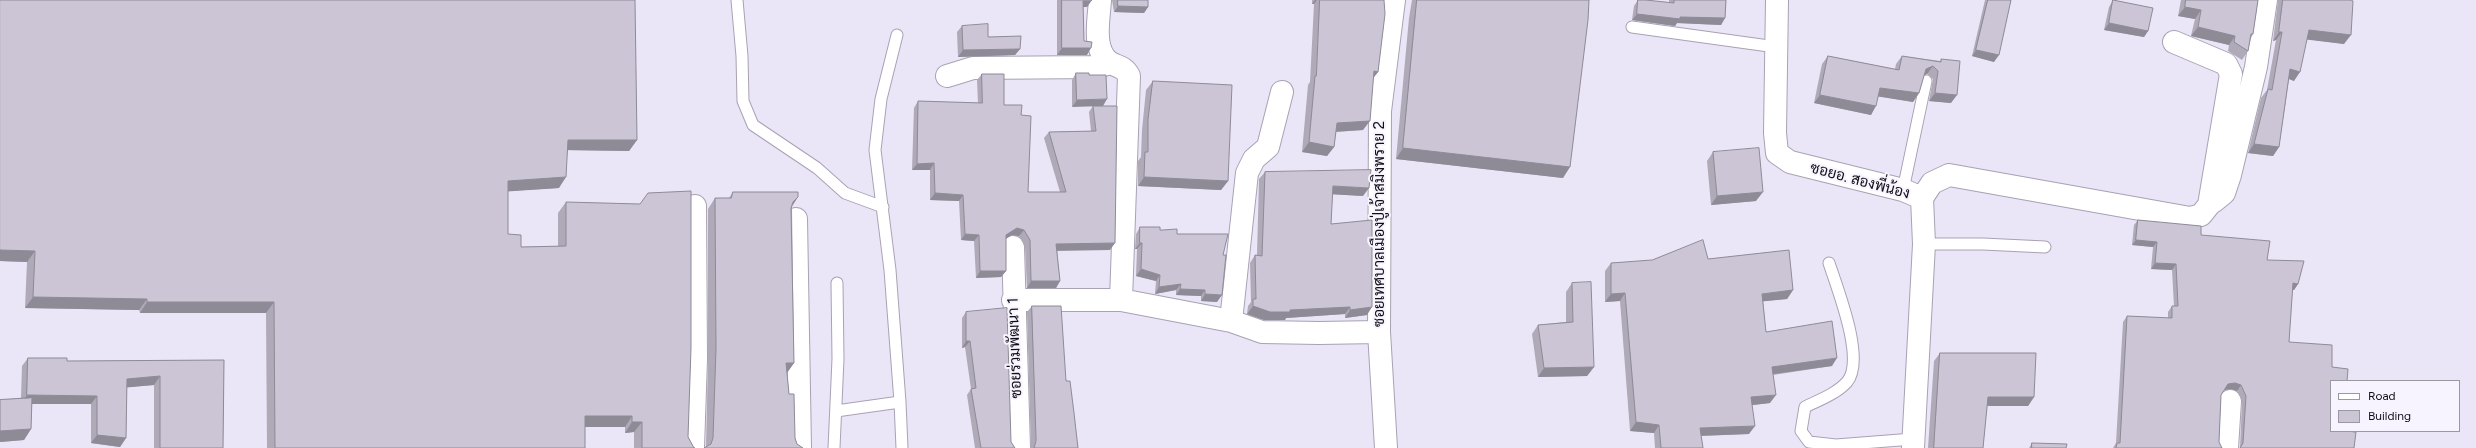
<!DOCTYPE html>
<html>
<head>
<meta charset="utf-8">
<style>
	body { margin:0 }
	#map { position:relative; width:2476px; height:448px; overflow:hidden; background:#ebe5f8; font-family:Figtree,sans-serif }
	canvas { display:block }
	.legend { position:absolute; left:2330px; top:380px; width:130px; height:52px; box-sizing:border-box; background:#f8f4ff; border:1px solid #9c98a1; margin:0; padding:5px 7px; list-style:none; font-size:12px; color:#110f15 }
	.legend li { display:flex; align-items:center; gap:8px; height:20px }
	.legend b { width:20px; border:1px solid #9c98a1 }
</style>
</head>
<body>
<div id="map">
<canvas width="2476" height="448"></canvas>
<ul class="legend">
<li><b style="height:5px;background:#fff"></b>Road</li>
<li><b style="height:11px;background:#cbc5d6"></b>Building</li>
</ul>
</div>
<script>
const context = document.querySelector('canvas').getContext('2d');
context.lineJoin = 'round';
function stroke(path, color, width, dash) {
  context.strokeStyle = color;
  context.lineWidth = width;
  context.lineCap = dash ? 'butt' : 'round';
  context.setLineDash(dash || []);
  context.stroke(path);
}
function fill(path, color) {
  context.fillStyle = color;
  context.fill(path, 'evenodd');
}
function drawText(font, color, halo, rows, align = 'center') {
  context.font = font + ' Figtree,Sarabun,sans-serif';
  context.lineWidth = 4;
  context.setLineDash([]);
  context.textBaseline = 'middle';
  context.strokeStyle = halo;
  context.fillStyle = color;
  for (const [text, x, y, turn = 0] of rows) {
    context.save();
    context.translate(x, y);
    context.rotate((+turn || 0) * Math.PI / 180);
    context.textAlign = isNaN(turn) ? turn : align;
    if (halo) context.strokeText(text, 0, 0);
    context.fillText(text, 0, 0);
    context.restore();
  }
}
const lane = new Path2D(`
	M737,0L742,56L743,101L753,125L817,168L845,193L883,207
	M1632,27L1776,47
	M1903,190L1926,81
	M1924,244H1983L2045,247
	M1829,263C1837,288 1866,360 1847,382C1836,394 1819,400 1805,407L1801,431L1809,442L1836,445L1913,439
	M900,402L902,448
	M836,411L900,402L890,270L875,150L881,99L897,35
	M834,448L838,359L837,283`);
const street = new Path2D(`
	M1100,0C1099,19 1092,49 1109,62C1117,67 1124,66 1129,76L1121,300
	M1777,0L1775,133L1777,153L1790,162L1903,190L1922,198L1924,244L1913,448
	M947,76L973,68L1097,67L1111,63
	M1922,198L1932,183L1949,175L2190,218L2201,215L2209,205L2231,74L2226,64L2174,42
	M2213,202L2224,193L2230,175L2256,67L2266,0
	M796,219L800,448
	M1013,247L1019,448
	M1013,300H1121L1231,321L1262,332L1319,333L1379,332
	M1231,321L1247,173L1254,159L1268,147L1282,92
	M693,448L696,359L695,206
	M1386,448L1379,332L1380,111L1394,0
	M2227,448L2230,401`);
stroke(lane, '#a8a2b3', 13);
stroke(street, '#a8a2b3', 24);
stroke(lane, '#fff', 11);
stroke(street, '#fff', 22);
fill(new Path2D(`
	M0,0L637,140L629,151L568,150L559,188L508,191V234L521,247L558,246V213L566,202L694,448H695H634V432L625,433V427H585V448H267L266,313H140L139,310L25,308L27,262L0,261Z
	M1057,0H1092L1087,7H1083L1084,41L1087,55H1057Z
	M1112,0H1148V7L1144,13L1114,12Z
	M1312,0H1384L1378,72L1373,78L1363,130L1336,132L1334,147L1327,156L1302,152L1308,85L1310,82L1314,4H1312Z
	M1412,0H1589L1563,178L1396,159L1409,18Z
	M1638,0H1646L1669,3V0H1726L1725,18L1721,25L1677,23L1675,26L1632,20L1634,6Z
	M1985,0H2011L1994,62L1972,56Z
	M2113,0L2148,31L2144,37L2104,30L2109,7Z
	M2181,0H2258L2253,34L2251,38L2248,51L2242,60L2228,51L2229,45L2191,36L2195,19L2178,16Z
	M2278,0H2351L2344,44L2307,39L2294,81L2289,79L2279,147L2273,156L2248,153L2261,98L2267,90L2276,40L2273,41Z
	M962,26L988,37L1020,49L1015,55L958,57L957,32Z
	M1828,56L1895,69L1896,64L1902,56L1940,61L1941,59L1951,103L1929,101L1933,79L1927,74L1924,75L1919,93L1913,102L1878,96L1871,115L1814,103L1822,64Z
	M1076,73L1089,75H1106L1072,107V80Z
	M982,74L1004,105L1021,115L1028,192H1060L1044,138L1049,132L1091,131L1089,112L1093,106L1110,250H1057L1060,281L1056,288H1027L1025,247L1019,236L1012,235L1006,239V271L1001,277L976,278L974,241L961,240L959,201L930,200V170H912L914,108L918,101L978,103L977,80Z
	M1153,81L1228,181L1221,190L1138,186V161L1141,157L1142,130L1146,90Z
	M1713,152L1756,201L1711,205L1707,161Z
	M1265,172L1363,196L1332,194L1331,224L1367,315L1345,318V314L1286,318L1285,320H1264L1247,314L1248,306L1251,302L1250,263L1255,255H1257L1259,179Z
	M733,192L792,207L794,363L787,373L789,394L795,438L797,444L706,447L708,359V209L715,198H729Z
	M2138,220L2201,235L2267,260L2298,284L2294,290L2292,289L2289,342L2331,381L2354,448H2240L2242,401L2237,391L2231,389L2224,390L2221,395L2219,442L2222,448H2113L2116,443L2123,322L2127,316L2168,318V312L2172,306H2174L2172,270L2151,269L2153,247L2132,245L2134,225Z
	M1140,227L1160,230L1177,234L1223,255L1217,302L1201,301V296L1176,295V290L1155,294L1156,281L1136,276L1137,249H1135L1136,234Z
	M1708,259L1793,290L1787,299L1763,301L1766,332L1832,366L1773,375L1770,403L1752,405L1749,434L1701,436L1703,448H1655L1654,433L1630,431L1620,301L1605,302V271L1611,263Z
	M1572,283L1594,367L1587,376L1538,377L1532,334L1538,325L1566,322V292Z
	M1032,306L1066,381L1078,448H1031L1027,312Z
	M966,312L1011,442L1015,448H975L967,395L971,389L965,347L962,348V318Z
	M1940,353L2034,397L2028,406H1987L1983,448H1928L1934,361Z
	M28,358L67,361L224,360L223,448H154V385L127,387L126,438L120,447L91,443V404H32L31,429L24,440L0,442V400L21,398L22,366Z
	M2032,443L2066,448H2029Z`), '#afa9b8');
fill(new Path2D(`
	M1315,0H1317L1314,4H1312Z
	M1083,1H1091L1087,7H1078Z
	M1118,6L1148,7L1144,13L1114,12Z
	M2185,7L2201,10L2195,19L2178,16Z
	M1637,14L1725,18L1721,25L1677,23L1675,26L1632,20Z
	M2109,23L2148,31L2144,37L2104,30Z
	M2198,27L2235,36L2229,45L2191,36Z
	M2309,30L2351,35L2344,44L2302,39Z
	M2279,32H2282L2276,40L2273,41Z
	M1062,48H1091L1087,55H1057Z
	M1020,49L1015,55L958,57L963,50Z
	M1976,50L1999,55L1994,62L1972,56Z
	M1933,66L1927,74L1921,77L1926,69Z
	M2290,69L2300,72L2294,81L2284,77Z
	M1374,71L1378,72L1371,81Z
	M1880,88L1919,93L1913,102L1875,96Z
	M1935,93L1957,95L1951,103L1929,101Z
	M1820,95L1876,106L1871,115L1814,103Z
	M1107,99L1103,106L1072,107L1077,100Z
	M1370,121L1363,130L1331,132L1337,123Z
	M568,140H637L629,151L561,150Z
	M1309,142L1334,147L1327,156L1302,152Z
	M2254,144L2279,147L2273,156L2248,153Z
	M1403,148L1570,167L1563,178L1396,159Z
	M934,163L930,170H912L917,164Z
	M566,177L559,188L500,192L508,181Z
	M1144,177L1228,181L1221,190L1138,186Z
	M1333,186L1369,188L1363,196L1327,194Z
	M1763,192L1756,201L1711,205L1717,196Z
	M935,193L963,195L959,201L930,200Z
	M798,197L791,208L793,202Z
	M1017,228L1024,230L1019,236L1012,235L1002,241L1006,235Z
	M965,234L979,235L974,241L961,240Z
	M2136,240L2157,242L2153,247L2132,245Z
	M1115,243L1110,250L1052,251L1056,244Z
	M1140,243H1142L1137,249H1135Z
	M0,250L35,251L27,262L0,261Z
	M2155,263L2176,264L2172,270L2151,269Z
	M1141,269L1160,275L1156,281L1136,276Z
	M980,271H1006L1001,277L976,278Z
	M1031,281H1060L1056,288H1027Z
	M2293,283L2298,284L2294,290L2289,289Z
	M1181,284L1176,290L1155,294L1159,287Z
	M1180,289L1205,290L1201,296L1176,295Z
	M1793,290L1787,299L1757,302L1762,294Z
	M1625,293L1620,301L1605,302L1611,294Z
	M1205,294L1222,295L1217,302L1201,301Z
	M33,297L147,299L139,310L25,308Z
	M147,302H274L266,313H140Z
	M1253,306L1290,310L1350,307L1345,314L1286,318L1285,320H1264L1247,314Z
	M1372,307L1367,315L1345,318L1350,310Z
	M966,341H970L965,347L962,348Z
	M1837,358L1832,366L1766,375L1772,367Z
	M786,363H794L786,374Z
	M1594,367L1587,376L1538,377L1544,368Z
	M160,376L154,385L121,388L127,379Z
	M2235,383L2241,385L2237,391L2231,389L2224,390L2228,384Z
	M27,395L97,396L91,404H21Z
	M1776,395L1770,403L1745,406L1751,397Z
	M1988,397H2034L2028,406H1982Z
	M585,416H632L625,427H577Z
	M632,422H642L634,432L625,433Z
	M1636,422L1659,425L1654,433L1630,431Z
	M1755,426L1749,434L1695,436L1700,428Z
	M31,429L24,440L0,442V431Z
	M97,435L126,438L120,447L91,443Z`), '#8e8a96');
const building = new Path2D(`
	M0,0H635L637,140H568L566,177L508,181V234L521,235V247L566,246V202L640,204L648,193L691,191V348L688,437L694,448H695H642V422H632V416H585V448H275L274,302H147V299L33,297L35,251L0,250Z
	M1062,0H1092L1091,1H1083L1084,41L1092,42L1091,48H1062Z
	M1118,0H1148V7L1118,6Z
	M1320,0H1384L1385,14L1378,72L1374,71L1370,121L1337,123L1334,147L1309,142L1315,76H1316Z
	M1417,0H1589L1588,20L1570,167L1403,148Z
	M1638,0H1646L1674,3V0H1726L1725,18L1680,17V19L1637,14Z
	M1988,0H2011L1999,55L1976,50Z
	M2113,0L2153,8L2148,31L2109,23Z
	M2186,0H2258L2253,34H2251L2248,51L2234,42L2235,36L2198,27L2201,10L2185,7Z
	M2283,0H2351L2353,1L2351,35L2309,30L2300,72L2290,69L2279,147L2254,144L2268,89L2272,90L2282,32H2279Z
	M988,24V37L1021,36L1020,49L963,50L962,26Z
	M1828,56L1899,70L1902,56L1941,62V59L1960,61L1957,95L1935,93L1938,71L1933,66L1926,69L1919,93L1880,88L1876,106L1820,95Z
	M1076,73H1089V75H1106L1107,99L1077,100Z
	M982,74H1004V105H1022L1021,115L1031,116L1028,192H1066L1049,132L1096,131L1093,106H1117L1115,243L1056,244L1060,281H1031L1030,240L1024,230L1017,228L1006,235V271H980L979,235L965,234L963,195L935,193L934,163L917,164L918,101L982,103Z
	M1153,81L1232,85L1228,181L1144,177L1145,152H1148V120Z
	M1759,148L1763,192L1717,196L1713,152Z
	M1371,170L1369,188L1333,186L1331,224L1372,220V307L1350,310V307L1290,310V312H1270L1253,306V299H1256L1255,255L1262,256L1265,172Z
	M733,192H798V197L793,202L791,208L794,363H786L789,394H794L795,438L797,444L803,448H704L711,444L713,438L716,348L715,198H731Z
	M2138,220L2201,226V235L2270,241L2267,260L2304,261L2298,284L2293,283L2289,342L2332,345V367L2348,369L2347,381H2331V431H2353V432H2356L2354,448H2240L2243,443L2246,396L2241,385L2235,383L2228,384L2221,395L2219,442L2222,448H2116L2117,443H2120L2127,316L2172,318V306H2178L2176,264L2155,263L2157,242L2136,240Z
	M1140,227H1160V230H1163L1177,229V234H1228L1223,255H1226L1222,295L1205,294V290L1180,289L1181,284L1159,287L1160,275L1141,269L1142,243H1140Z
	M1703,240L1708,259L1789,250L1793,290L1762,294L1766,332L1832,321L1837,358L1772,367L1776,395L1751,397L1755,426L1700,428L1703,448H1661L1659,425L1636,422L1625,293L1611,294V263L1652,260Z
	M1591,282L1594,367L1544,368L1538,325L1573,322L1572,283Z
	M1032,306H1061L1066,381H1070L1074,413L1078,448H1034L1036,441Z
	M1007,308L1011,442L1015,448H981L971,389L976,388L970,341H966V312Z
	M1940,353H2036L2034,397H1988L1983,448H1934Z
	M28,358H67V361L224,360L223,448H160V376L127,379L126,438L97,435V396L27,395Z
	M32,398L31,429L0,431V400Z
	M2032,443L2067,444L2066,448H2032Z`);
fill(building, '#cbc5d6');
stroke(building, '#8e8a96', 1);
drawText('15px', '#110f15', '#f8f4ff', [
	["ซอยอ. สองพี่น้อง",1860,181,15],
	["ซอยเทศบาลเมืองปู่เจ้าสมิงพราย 2",1380,224,-90],
	["ซอยร่วมพัฒนา 1",1015,348,-92]
]);
</script>
</body>
</html>
